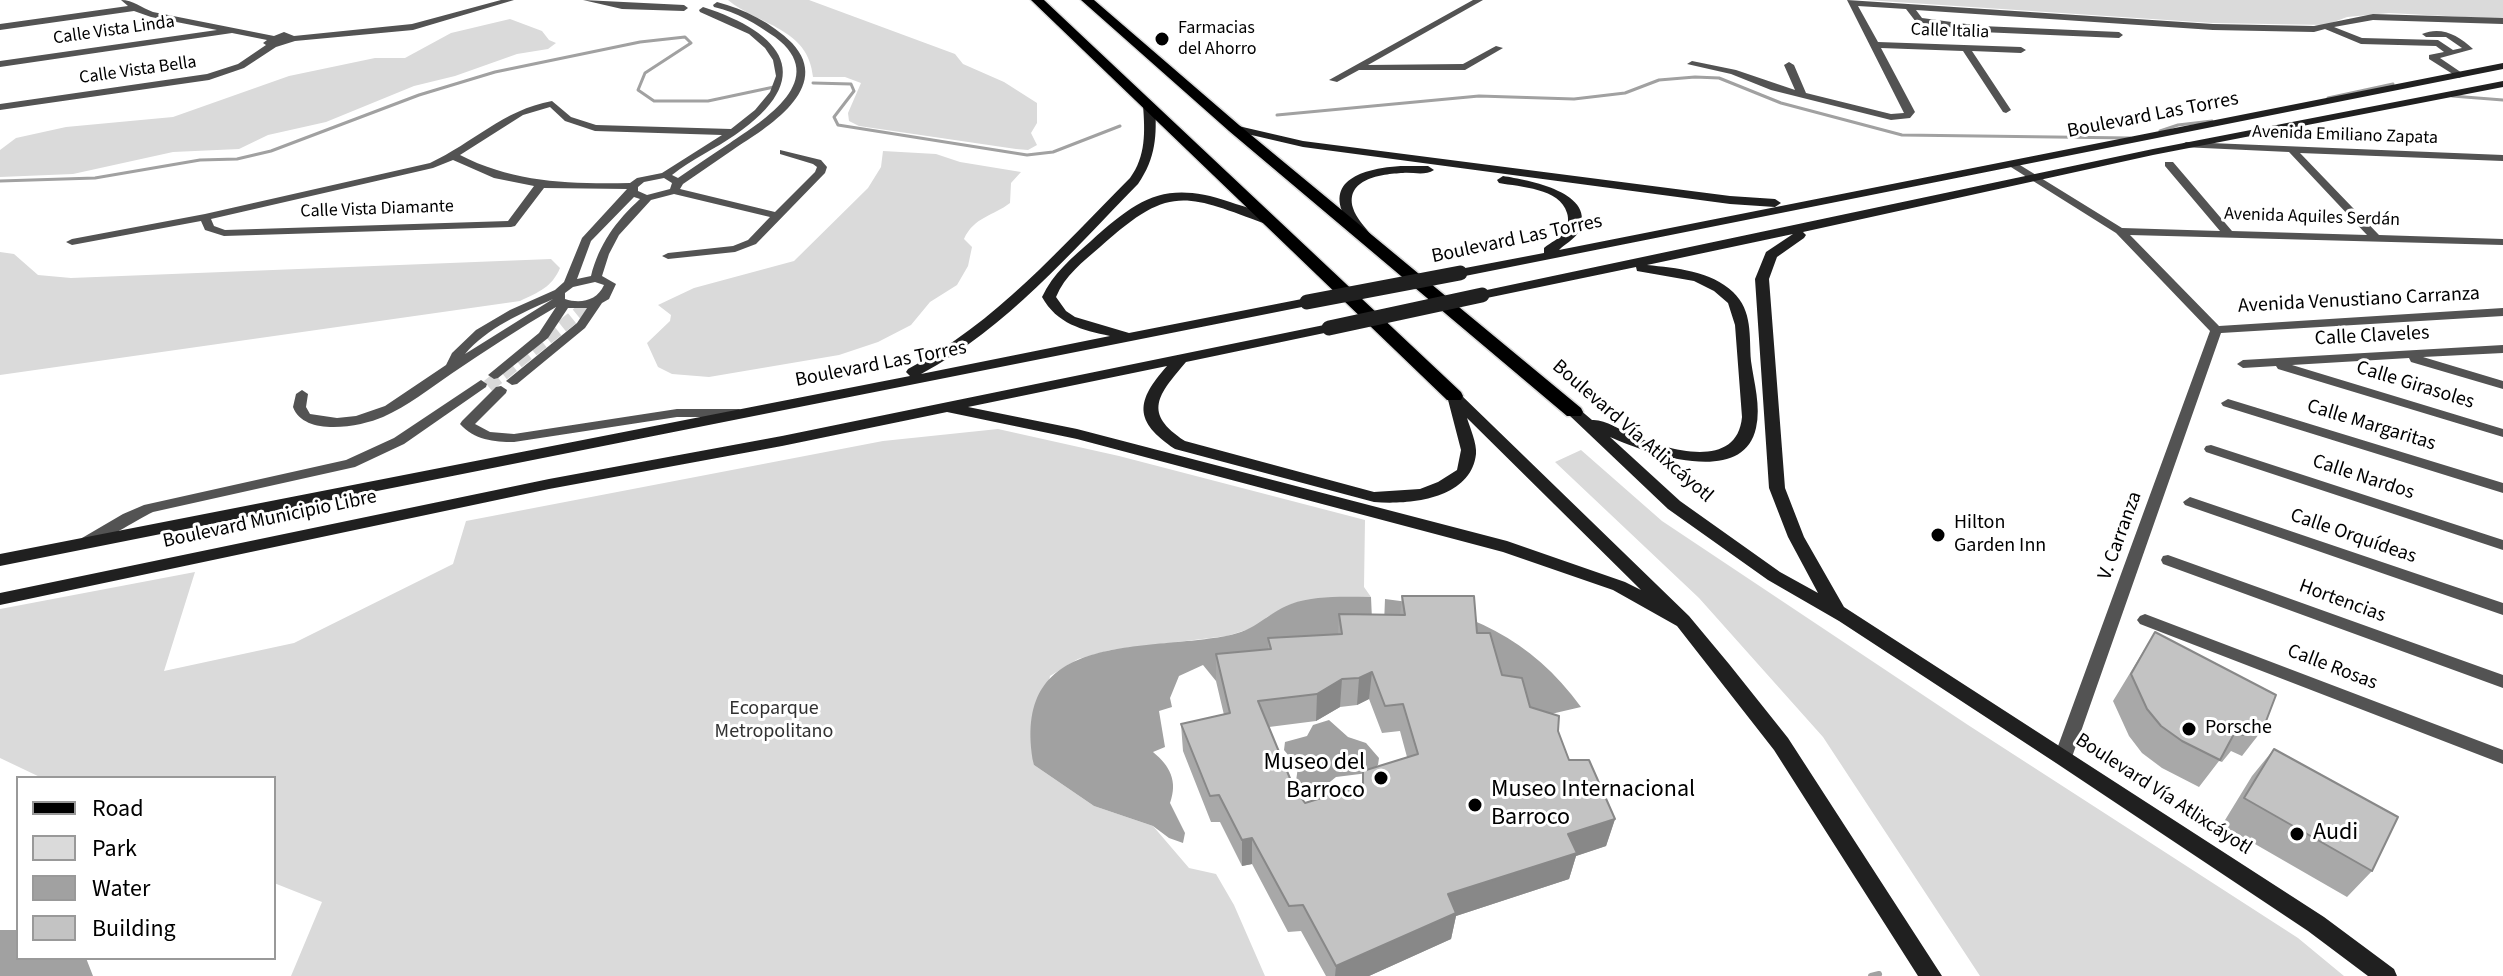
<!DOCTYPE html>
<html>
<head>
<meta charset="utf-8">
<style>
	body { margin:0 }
	#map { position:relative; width:2503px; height:976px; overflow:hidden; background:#fff; font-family:"Source Sans 3",sans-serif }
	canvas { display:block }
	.legend { position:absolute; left:16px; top:776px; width:260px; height:184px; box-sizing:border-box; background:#fff; border:2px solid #999; margin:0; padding:10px 14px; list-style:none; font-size:24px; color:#000 }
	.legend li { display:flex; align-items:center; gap:16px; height:40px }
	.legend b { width:40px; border:2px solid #999 }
</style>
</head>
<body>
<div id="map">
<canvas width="2503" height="976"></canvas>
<ul class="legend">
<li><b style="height:10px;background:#000"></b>Road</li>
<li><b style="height:22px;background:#dadada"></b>Park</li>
<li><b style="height:22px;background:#a1a1a1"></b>Water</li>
<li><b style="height:22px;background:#c3c3c3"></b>Building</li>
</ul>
</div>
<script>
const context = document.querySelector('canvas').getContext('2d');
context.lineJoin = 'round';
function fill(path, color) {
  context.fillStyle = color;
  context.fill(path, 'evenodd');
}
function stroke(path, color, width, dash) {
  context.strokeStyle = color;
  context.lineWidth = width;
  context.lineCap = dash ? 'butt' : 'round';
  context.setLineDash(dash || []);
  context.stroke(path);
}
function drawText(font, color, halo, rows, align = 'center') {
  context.font = font + ' "Source Sans 3",sans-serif';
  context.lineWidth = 6;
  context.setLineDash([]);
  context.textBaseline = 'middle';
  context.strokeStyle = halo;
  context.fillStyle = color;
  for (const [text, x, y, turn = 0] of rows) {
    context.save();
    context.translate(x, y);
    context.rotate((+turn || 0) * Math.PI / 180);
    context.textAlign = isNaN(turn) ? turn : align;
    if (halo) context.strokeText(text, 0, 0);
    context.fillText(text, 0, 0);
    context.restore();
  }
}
fill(new Path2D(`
	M728,0H809L955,54L963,64L1004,82L1037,103V123L1031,133L1037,145L1028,150L1016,149L859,126L849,121L848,113L861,83L845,77H813C809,28 758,25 728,0Z
	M1866,0H2503V19L2389,13L2347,17L2326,25L2212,23Z
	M510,19L542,31L549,40L556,43L548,49L517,54L455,76L414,86L326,122L268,135L239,149L173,152L73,174L0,177V150L16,138L66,127L173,117L289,76L375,58H405L451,33Z
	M883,151L936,154L960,162L1021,172L1011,183L1010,203C993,216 974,217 964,239L972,247L968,266L957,285L930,302L911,325L878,342L839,355L709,377L672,374L658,367L647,343L670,321L671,315L658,305L694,288L794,261L868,188L881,167Z
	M0,252L14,254L38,275L71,278L551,259L560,268C552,287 539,292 520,301L0,375Z
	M998,429L1119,456L1365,520L1364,587L1371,597L1327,598L1292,604L1267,617L1259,626L1227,636L1111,650L1078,659L1050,676L1034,765L1094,806L1153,826L1189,868L1216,874L1234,905L1265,976H291L322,902L274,883V778H42L0,758V609L195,572L164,671L294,643L453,564L466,521L883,441Z
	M1581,450L1662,521L1968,725L2298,938L2344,976H1980L1823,737L1699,598L1555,462Z`), '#dadada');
fill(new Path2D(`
	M1371,597L1373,642L1271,677L1216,681L1203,665L1179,676L1170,698L1172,707L1159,711L1165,747L1153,752C1170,766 1178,781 1170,803L1185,833L1183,843L1169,838L1153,826L1094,806L1034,765C1009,631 1138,652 1226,636C1258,630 1265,614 1291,604C1316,595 1345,597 1371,597Z
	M1385,599C1468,609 1531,638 1581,707L1521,721L1384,624Z
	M1329,720L1348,737L1366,743L1379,758L1378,765L1368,773L1336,777L1315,794L1295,788L1298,767L1284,750L1285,742L1307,736L1313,725Z
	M0,930H18V958H86L93,976H0Z`), '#a1a1a1');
stroke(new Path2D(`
	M813,83L851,84L854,91L834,117L838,125L1027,155L1053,152L1120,126
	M2452,96L2503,100
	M2328,98L2393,84
	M1277,115L1479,96L1574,99L1625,93L1659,80L1695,77L1719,78L1781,103L1902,135L2130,138
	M2160,131L2178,125L2212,121
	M0,181L95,178L200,160L237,159L271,151L419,95L495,72L640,42L685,37L691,43L645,73L638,90L654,101H708L774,87`), '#a1a1a1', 3);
stroke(new Path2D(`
	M1871,976L1879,974`), '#a1a1a1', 6);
stroke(new Path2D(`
	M488,386L591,303`), '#d9d9d9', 13, [13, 6]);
const primary = new Path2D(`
	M1031,0H1044L1461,392L1463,396L1461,400H1447Z
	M1081,0H1094L1239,125L1581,408L1583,412L1581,416H1567L1229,131Z`);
stroke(primary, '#dbdbdb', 3);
fill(new Path2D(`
	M121,0C133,0 142,8 153,12L274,36L284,32L294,36L412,24L501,0H514L413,30L295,41L276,47L244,68L209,80L0,110V104L207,74L238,64L266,45L263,43L267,40L232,33L0,67V61L217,30L151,17L134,11L0,30V24L128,6Z
	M583,0L684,5L688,8L684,11L622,9Z
	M1473,0H1483L1368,65L1463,64L1496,46L1503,48L1465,70H1359L1337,82L1329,80Z
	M1847,0L2213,24L2314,26L2373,14L2503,18V24L2373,20L2334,27L2362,38L2438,40L2453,50L2462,48L2446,37H2426L2422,34C2441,26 2458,35 2473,49L2440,58L2462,73L2464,75L2459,78L2429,59V55L2444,52L2436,46L2361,44L2325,29L2314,32L2213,30L1916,10L1922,18L1981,26L2119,32L2123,35L2119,38L1981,32L1916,22L1906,9L1858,6L1878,42L2021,47L2026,50L2021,53L1972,51L2011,110L2006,113L2003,112L1963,51L1881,48L1915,112L1910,118L1891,120L1771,90L1731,74L1687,64L1692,61L1736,70L1795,90L1784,65L1789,62L1794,65L1806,93L1891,114L1904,113Z
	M717,2C744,9 772,23 792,43C834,88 766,128 734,149C717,161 700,172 683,184L680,189L775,212L815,172L817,167L813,164L780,154V150L821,160L827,167L825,173L756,244L735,252L668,259L662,256L668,253L733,246L748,240L770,217L674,194L651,200L619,235L609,254L602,276L616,284L609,299L602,303L585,328L517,384L512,385L506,381L577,323L587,308H568L548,338L498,378L494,379L488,375L539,333L556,307C520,328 485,351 451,374C429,389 408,406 383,417C360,427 304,437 293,407L296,394L302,390L308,394L306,407L310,414L337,418L356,416L385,406L446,365L452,353L476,330L510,310L555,290L564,282L582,238L627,189L544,188L515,226L511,227L224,236L205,230L201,221L72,245L66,242L72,239L205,214L430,163C473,143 503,110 552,101L571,117L596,125L731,129L755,110L770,92L776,76L773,60L765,48L749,34L700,12L699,10L703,7C784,33 818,78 735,135C715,149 692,159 672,175L678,178C695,166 712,155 730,143C764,120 831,79 775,37C756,24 737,12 714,7L713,5ZM550,107L565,121L595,131L722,135L662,173L637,178L630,183C570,184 514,183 460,155L523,115ZM453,160L494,178L534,186L508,221L225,230L214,226L211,219L433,168ZM664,178L672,183L670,189L647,195L638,191V187L644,182ZM634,197L640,199C616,221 599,244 591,276L577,279L591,241ZM595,282L604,285C597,301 580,304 565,299V293L573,287ZM553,299L465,354C487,328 522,313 553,299Z
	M2186,142L2503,155V161L2300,153L2379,235L2503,239V245L2130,235L2219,326L2503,308V316L2221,333L2072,757L2069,762L2063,764L2057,762L2054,757L2210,331L2116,233L2006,164L2007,162H2015L2122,228L2220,231L2165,166V162H2173L2232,231L2367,235L2289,152L2182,147L2181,145Z
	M2503,345V353L2423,357L2503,381V389L2411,362L2409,358L2292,365L2503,429V437L2278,369L2276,366L2243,368L2237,364L2243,360Z
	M481,380L487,384L486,387L404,444L355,467L153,512C137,519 95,548 82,546L80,542L82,538L123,514L144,505L346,460L394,438Z
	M501,386L507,390L506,393L475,424L490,432L514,434L677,409H739L746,413L739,417H677L514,442C494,442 474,440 460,424L462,421L496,387Z
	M2228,399L2503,483V493L2223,406L2221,403Z
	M2211,445L2503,540V550L2206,452L2204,449L2206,446Z
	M2190,497L2503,603V615L2185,505L2183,502Z
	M2168,555L2503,675V688L2163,564L2161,560L2163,556Z
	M2145,614L2503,750V764L2140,624L2137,620L2140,616Z`), '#535353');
fill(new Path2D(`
	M2503,63V69L1460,277L1453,273L1460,269L1544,253V248C1550,243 1560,238 1565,232C1568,227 1569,219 1567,213C1560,188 1520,187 1499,183L1497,180L1503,176C1527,180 1600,192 1578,233C1574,239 1564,245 1559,250Z
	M2503,81V87L2153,155L1803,232L1806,235L1804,238L1777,257L1769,279L1785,488L1804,537L1844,607L2324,917L2394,969L2397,976H2368L2308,931L2056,763L1839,621L1768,580L1668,509L1569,415L1566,412L1569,409H1579L1592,420C1605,419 1620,430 1632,435C1665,449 1737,472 1742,417L1735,325L1728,303L1714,291L1694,281L1637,271L1636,267L1482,299L1475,295L1482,291L2153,149ZM1793,234L1766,252L1755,279L1769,488L1788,537L1818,593L1780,572L1680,501L1610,437C1646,453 1743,488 1756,428C1761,406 1754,383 1751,361C1749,336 1753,311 1733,292C1711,271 1676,268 1647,265Z
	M1149,102L1155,105C1157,135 1156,158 1138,184C1070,253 1008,327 921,374L1110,336C1082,330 1057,324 1042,297C1053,273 1072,258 1091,241C1139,198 1165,180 1230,202C1245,207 1264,212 1276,221L1274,224H1266C1183,193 1169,185 1100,247C1083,262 1065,275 1056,297L1066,311L1075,317L1129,333L1307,298L1314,302L1312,305L0,566V554L910,376L906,372L908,369C996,323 1060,248 1130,178C1146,156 1145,132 1143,105Z
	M1234,125L1303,141L1730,196L1775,199L1781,203L1775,207L1730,204L1303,147L1230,130V126Z
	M1403,166H1428L1434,170C1425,176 1413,172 1403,173C1381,174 1345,179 1353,208C1356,218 1365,227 1371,235L1369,238H1361C1354,230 1345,221 1342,211C1328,174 1378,167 1403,166Z
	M1329,324L1334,325L1336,328L1334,331L1186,362C1158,395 1142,413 1185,441L1374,492L1420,489L1438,482L1457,470L1461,450L1447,396L1449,393H1459L1689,616L1729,664L1788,738L1942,976H1918L1774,750L1677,626L1613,590L1503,552L1077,439L947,412L782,446L549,489L0,605V593L549,479L782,436ZM1167,366C1136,401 1133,421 1175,449L1374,502C1410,505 1471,499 1476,454C1477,443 1470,428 1467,418L1641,590L1625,582L1507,541L1077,429L968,407Z`), '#202020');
fill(primary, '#000');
stroke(new Path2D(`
	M1307,302L1460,273
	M1329,328L1482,295`), '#202020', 15);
fill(new Path2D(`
	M1402,596L1477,633L1502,675L1530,707L1558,731L1569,760L1615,819L1606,846L1576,856L1569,879L1456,916L1451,939L1369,976H1326L1301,931L1288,932L1252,864L1242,866L1220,822H1211L1183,751L1181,724L1224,715L1216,681V654L1268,650V638L1338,634L1339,614L1400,615ZM1369,699L1382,733L1400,731L1407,757L1363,771L1362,786L1305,803L1294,788L1269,727L1316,721L1340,707L1357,705Z
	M2155,632L2263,729L2242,756L2231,751L2222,762L2219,761L2199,787L2162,768L2142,753L2129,736L2113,701Z
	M2274,749L2372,871L2347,897L2222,825L2252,776Z`), '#a8a8a8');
fill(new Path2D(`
	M1372,672L1369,699L1357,705L1359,678Z
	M1342,679L1340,707L1316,721L1317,694Z
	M1615,819L1606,846L1576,856L1569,879L1456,916L1451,939L1369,976H1335L1336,966L1448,894L1568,834Z
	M1252,838V864L1242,866V840Z`), '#888');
const building = new Path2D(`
	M1402,596H1474L1477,633H1490L1502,675L1522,678L1530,707L1559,716L1558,731L1569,760H1589L1615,819L1568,834L1577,853L1448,894L1456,913L1336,966L1303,905L1289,906L1252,838L1242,840L1219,795L1210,796L1181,724L1230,713L1216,654L1271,649L1268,638L1342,634L1339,614L1405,615ZM1372,672L1385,706L1403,704L1418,754L1363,771V785L1305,803L1294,788L1258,701L1317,694L1342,679L1359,678Z
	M2155,632L2276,695L2263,729L2250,723L2243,735L2235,732L2220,760L2182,741L2161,726L2147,709L2131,674Z
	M2274,749L2398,817L2372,871L2244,798Z`);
fill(building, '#c3c3c3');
stroke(building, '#888', 2);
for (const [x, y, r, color] of [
	[1162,39,8,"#000"],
	[1938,535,8,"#000"],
	[2189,729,8,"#000"],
	[1381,778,8,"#000"],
	[1475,805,8,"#000"],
	[2297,834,8,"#000"]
]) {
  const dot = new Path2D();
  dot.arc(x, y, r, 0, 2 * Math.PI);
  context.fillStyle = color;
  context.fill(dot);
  stroke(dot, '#fff', 3);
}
drawText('18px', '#000', '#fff', [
	["Farmacias",1178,29],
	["del Ahorro",1178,50]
], 'left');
drawText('18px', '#000', '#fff', [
	["Calle Vista Linda",114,31,-8],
	["Calle Italia",1950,32,2],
	["Calle Vista Bella",138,71,-8],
	["Avenida Emiliano Zapata",2345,136,2],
	["Calle Vista Diamante",377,210,-2],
	["Avenida Aquiles Serdán",2312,218,2]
]);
drawText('20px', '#000', '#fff', [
	["Boulevard Las Torres",2153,116,-11],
	["Boulevard Las Torres",1517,240,-12],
	["Avenida Venustiano Carranza",2359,301,-3],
	["Calle Claveles",2372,337,-3],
	["Boulevard Las Torres",881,365,-11],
	["Calle Girasoles",2415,386,17],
	["Calle Margaritas",2371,426,17],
	["Boulevard Vía Atlixcáyotl",1632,432,41],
	["Calle Nardos",2363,478,18],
	["Boulevard Municipio Libre",270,520,-12],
	["V. Carranza",2121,536,-70],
	["Calle Orquídeas",2353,537,19],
	["Hortencias",2342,602,20],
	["Calle Rosas",2332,668,21],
	["Boulevard Vía Atlixcáyotl",2163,795,33]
]);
drawText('20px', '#000', '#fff', [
	["Hilton",1954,524],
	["Garden Inn",1954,547],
	["Porsche",2205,729]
], 'left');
drawText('20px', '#313131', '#fff', [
	["Ecoparque",774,710],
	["Metropolitano",774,733]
]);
drawText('24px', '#000', '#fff', [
	["Museo del",1365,764,"right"],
	["Barroco",1365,792,"right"],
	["Museo Internacional",1491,791],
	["Barroco",1491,819],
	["Audi",2313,834]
], 'left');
</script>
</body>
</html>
